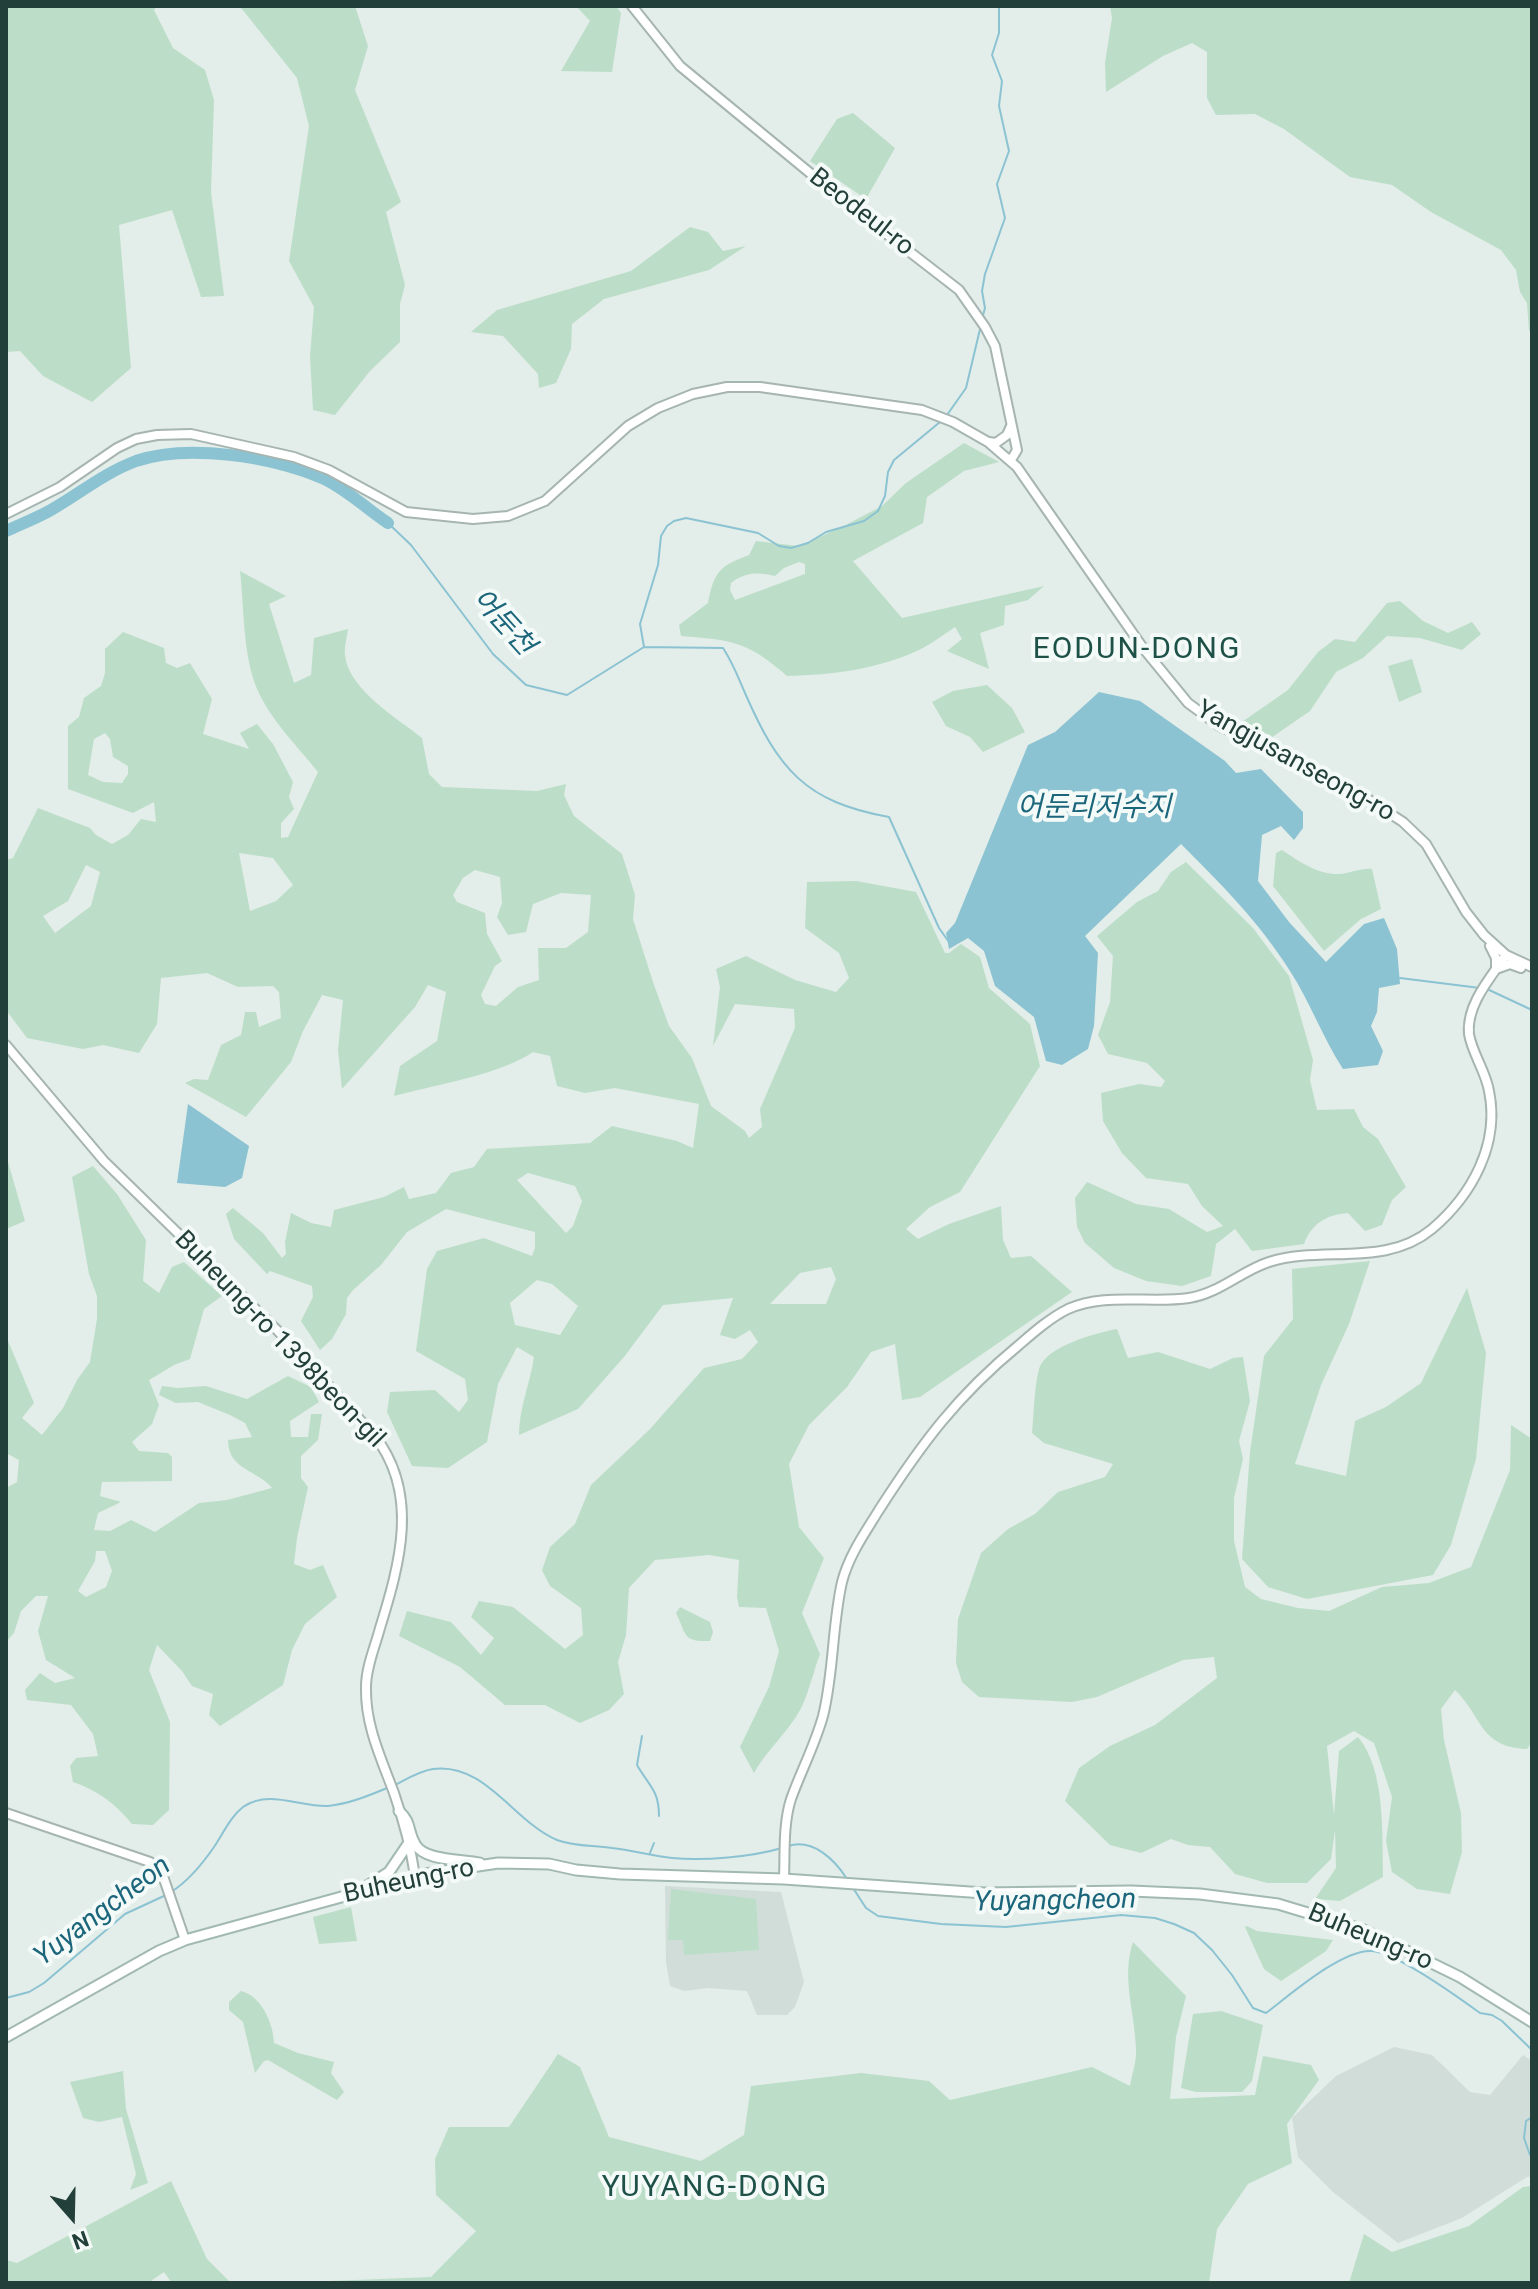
<!DOCTYPE html>
<html>
<head>
<meta charset="utf-8">
<style>
	body { margin:0 }
	#map { position:relative; width:1538px; height:2289px; overflow:hidden; background:#e3ede9; font-family:Roboto,sans-serif }
	canvas { display:block }
	.frame { position:absolute; inset:0; border:8px solid #233f39; pointer-events:none }
	.north { position:absolute; left:32px; top:2177px; width:80px; height:80px; -webkit-text-stroke:6px #f4faf7; paint-order:stroke; rotate:160deg; font-size:22px; font-weight:700; line-height:32px; text-align:center; color:#233f39 }
	.north::after { content:''; display:block; margin:auto; width:28px; height:36px; background:#233f39; clip-path:polygon(50% 0,100% 100%,50% 72%,0 100%) }
</style>
</head>
<body>
<div id="map">
<canvas width="1538" height="2289"></canvas>
<div class="frame"></div>
<div class="north">N</div>
</div>
<script>
const context = document.querySelector('canvas').getContext('2d');
context.lineJoin = 'round';
function fill(path, color) {
  context.fillStyle = color;
  context.fill(path, 'evenodd');
}
function stroke(path, color, width, dash) {
  context.strokeStyle = color;
  context.lineWidth = width;
  context.lineCap = dash ? 'butt' : 'round';
  context.setLineDash(dash || []);
  context.stroke(path);
}
function drawText(font, color, halo, rows, align = 'center') {
  context.font = font + ' Roboto,"Noto Sans KR",sans-serif';
  context.lineWidth = 8;
  context.setLineDash([]);
  context.textBaseline = 'middle';
  context.strokeStyle = halo;
  context.fillStyle = color;
  for (const [text, x, y, turn = 0] of rows) {
    context.save();
    context.translate(x, y);
    context.rotate((+turn || 0) * Math.PI / 180);
    context.textAlign = isNaN(turn) ? turn : align;
    if (halo) context.strokeText(text, 0, 0);
    context.fillText(text, 0, 0);
    context.restore();
  }
}
fill(new Path2D(`
	M665,1886L781,1892L804,1982L795,2007L787,2015H757L747,1991L708,1988L684,1991L670,1986L666,1962Z
	M1394,2047L1432,2055L1470,2092L1490,2095L1523,2055L1532,2061V2176L1527,2177L1462,2218L1398,2243L1333,2192L1298,2157L1292,2118L1336,2076Z`), '#d1ddd9');
fill(new Path2D(`
	M6,6H157L154,10L173,48L205,70L214,100L211,192L224,296L201,297L172,210L119,225L131,368L92,402L43,376L20,351L6,352Z
	M236,6H355L368,46L355,90L401,202L386,212L405,285L400,304V342L370,371L335,415L313,410L310,356L314,307L289,261L309,126L297,78L242,9Z
	M576,6H616L621,13L612,72L561,71L590,21Z
	M1110,6H1532V330L1529,331L1527,303L1520,292L1516,270L1501,250L1431,212L1392,185L1350,177L1284,129L1255,114L1216,115L1207,98V52L1192,43L1163,56L1106,92L1105,63L1112,18Z
	M853,113L895,148L866,199L810,161L837,119Z
	M690,227L708,232L723,251L746,246L709,270L604,299L572,324L571,349L556,383L539,388L538,374L503,336L471,332L497,310L631,271Z
	M964,443L999,462L964,471L927,497L923,523L853,561L902,618L1044,586L1028,600L1005,606L1004,625L980,633L989,669L947,651L962,639L955,627C944,634 934,642 923,648C881,669 833,675 787,676C747,641 732,640 681,636L679,625L708,603C714,571 720,566 749,555L756,541L798,546L840,528L882,506L906,483ZM799,562L805,564V574L735,600L730,590L731,583C745,572 758,572 775,576L784,568Z
	M240,571L286,596L269,604L294,683L311,675L314,638L348,629C347,637 344,647 345,655C348,689 397,718 422,738L429,774L442,787L537,791L566,784L564,795L574,816L622,854L635,895L633,919L653,982L669,1026L692,1058L711,1106L745,1131L749,1138L762,1127L760,1109L795,1028L794,1009L735,1004L713,1046L720,987L716,969L746,956L795,980L836,992L849,978L839,953L805,928L807,882L856,881L916,892L945,953H949L961,944L980,957L989,988L1030,1024L1040,1066L960,1192L930,1207L906,1229L918,1239L949,1224L1001,1206L1003,1240L1011,1258L1031,1256L1072,1292L920,1397L902,1400L895,1344L871,1352L847,1387L809,1425L789,1464L799,1527L824,1558L802,1613L820,1654C814,1670 810,1688 803,1704C791,1730 768,1748 754,1773L740,1747L769,1687L779,1651L766,1608L739,1607L737,1597L739,1560L709,1555L655,1560L629,1588L626,1635L618,1662L624,1694L609,1710L580,1723L545,1705H505L460,1667L399,1636L407,1611L451,1622L481,1655L494,1638L471,1617L479,1601L513,1607L565,1649L583,1635L581,1608L550,1586L542,1570L550,1547L575,1524L591,1485L650,1429L704,1368L742,1359L758,1342L750,1330L735,1339L720,1335L733,1298L663,1305L624,1357L578,1409L519,1435C519,1408 530,1384 534,1357L517,1347L498,1384L487,1442L448,1468L412,1466L387,1412L390,1392L435,1390L459,1412L468,1400L465,1379L416,1351L427,1269L437,1251L484,1238L532,1256L535,1248V1232L446,1209L407,1232L381,1265L353,1290L347,1298L346,1314L332,1339L320,1350L301,1321L313,1297L312,1286L270,1271L267,1274L234,1239L226,1214L233,1208L263,1233L282,1258L286,1254L285,1242L291,1213L311,1223L331,1227L334,1210L384,1197L404,1187L409,1199L436,1193L451,1173L474,1167L487,1149L590,1143L612,1126L677,1141L693,1148L699,1104L615,1088L585,1093L557,1086L550,1056L533,1052C499,1075 434,1085 394,1096L400,1066L437,1041L446,992L428,985L415,1007L342,1089L338,1050L343,1000L322,995L303,1031L291,1062L246,1117L185,1083L194,1079L208,1080L221,1045L241,1035L245,1012H256L259,1027L281,1018L279,992L273,986L238,987L207,973L161,978L157,1024L139,1053L103,1045L83,1049L27,1038L6,1010V860L13,858L38,808L90,828L96,835L112,844L128,835L141,819L156,822L154,802L133,813L68,789V726L79,717L84,698L101,686L105,673V649L123,632L164,648L166,663L177,668L190,663L212,699L203,734L249,749L240,733L257,724L273,744L293,782L289,797L294,809L281,823V838L288,837L318,772C296,744 266,716 254,681C243,647 244,607 240,571ZM105,733L110,739L113,757L128,766V774L122,783L103,782L88,775L94,739ZM239,853L273,858L293,885L276,901L250,911ZM86,865L100,872L91,906L55,933L43,916L68,901ZM475,870L500,877L502,903L497,917L508,935L526,932L533,904L561,893L591,895L588,932L566,948H538L539,980L518,987L496,1006L485,1004L481,995L495,966L502,961L487,934L485,913L457,902L453,895L463,878ZM528,1173L575,1186L582,1201L573,1226L566,1233L517,1180ZM831,1267L836,1279L826,1304H770L800,1273ZM537,1280L552,1284L578,1306L560,1335L515,1325L510,1303Z
	M1400,601L1423,621L1448,633L1472,622L1481,634L1462,650L1420,638L1387,636L1363,658L1336,672L1310,711L1268,740L1239,724L1288,690L1318,652L1335,639L1355,642L1387,603Z
	M1412,659L1422,692L1399,702L1388,666Z
	M987,685L1012,708L1025,732L983,752L970,737L946,726L932,702L953,691Z
	M1282,850C1300,862 1318,875 1340,874C1352,873 1360,868 1372,869L1381,909L1361,919L1324,951L1273,886L1276,853Z
	M1186,862L1253,928L1289,976L1313,1060L1310,1080L1317,1110L1354,1109L1363,1127L1378,1139L1406,1187L1392,1200L1382,1225L1365,1231L1348,1213C1326,1215 1312,1223 1304,1244L1252,1251L1235,1229L1216,1244L1211,1276L1182,1286L1146,1281L1114,1268L1085,1243L1077,1227L1075,1198L1087,1182L1136,1204L1169,1209L1207,1232L1223,1226L1202,1206L1188,1184L1146,1178L1122,1153L1103,1121L1101,1093L1139,1084L1161,1087L1165,1081L1147,1063L1108,1054L1098,1035L1110,1002L1113,956L1097,936L1137,902L1158,891L1171,872Z
	M6,1155L25,1221L6,1229Z
	M93,1166L117,1194L146,1240L143,1281L159,1293L172,1267L184,1262L222,1296L204,1309L190,1359L174,1365L149,1380L159,1405L152,1424L132,1442L139,1451L168,1453L172,1457V1481L102,1482L100,1496L121,1502L98,1513L94,1530L110,1531L131,1520L155,1532L199,1503L227,1500L272,1488C258,1470 228,1470 228,1440L252,1437L245,1423L230,1415L198,1402L176,1403L159,1395L162,1386L178,1388L206,1386L247,1399L288,1376L311,1387L319,1402L290,1421L291,1437H308L311,1414H322L318,1440L301,1456V1478L308,1487L297,1538L294,1564L310,1570L323,1565L337,1597L305,1624L292,1650L283,1685L220,1726L209,1715L213,1694L192,1686L182,1671L157,1645L149,1670L170,1722L169,1810L153,1825L132,1824C116,1804 97,1790 73,1782L70,1766L76,1758L98,1756L93,1734L71,1705L27,1700L25,1690L40,1673L55,1683L75,1678L46,1660L38,1631L48,1596H36L21,1611L14,1633L6,1642V1488L17,1482L19,1460L6,1453V1336L34,1403L22,1418L42,1435L63,1408L77,1380L90,1362L97,1319V1296L89,1274L72,1177ZM96,1551H105L112,1571L106,1587L86,1597L78,1591L95,1561Z
	M1370,1261L1349,1324L1321,1385L1295,1464L1346,1476L1355,1421L1386,1407L1421,1383L1467,1288L1486,1353L1476,1459L1451,1545L1433,1575L1307,1599L1268,1587L1242,1559L1250,1452L1264,1356L1293,1319L1292,1269Z
	M1117,1329L1128,1358L1158,1352L1210,1369L1233,1358L1243,1357L1250,1401L1239,1441L1243,1459L1234,1498V1541L1245,1587L1261,1599L1298,1608L1329,1611L1382,1587L1429,1583L1471,1567L1510,1470L1511,1425L1532,1439V1742L1527,1749C1479,1747 1483,1717 1455,1690L1441,1709L1444,1740L1461,1813L1462,1852L1450,1894L1417,1889L1392,1872L1386,1841L1392,1797L1374,1743L1354,1731L1327,1746L1334,1815L1339,1751L1358,1737C1386,1770 1382,1836 1383,1877L1340,1901L1315,1899L1336,1868L1335,1830L1331,1859L1307,1883H1267L1235,1874L1210,1847L1188,1845L1171,1839L1141,1853L1110,1845L1065,1801L1079,1768L1110,1746L1155,1725L1217,1678L1214,1657L1183,1660L1097,1697L1072,1702L979,1697L962,1682L956,1663L958,1619L981,1553L1008,1529L1035,1514L1058,1492L1105,1477L1113,1464L1044,1443L1032,1433C1034,1413 1034,1388 1039,1369C1046,1346 1096,1333 1117,1329Z
	M680,1607L710,1622L713,1632L710,1641C682,1642 687,1635 676,1613Z
	M671,1889L756,1899L759,1950L684,1955L683,1940H668Z
	M351,1907L357,1941L319,1944L313,1917Z
	M1247,1926L1257,1931L1333,1940L1326,1951L1281,1981L1264,1969L1245,1927Z
	M1133,1942L1186,1996L1176,2037L1170,2099L1255,2095L1263,2056L1311,2065L1319,2080L1287,2124L1292,2163L1248,2184L1217,2229L1209,2283H279L431,2277L476,2231L436,2195L435,2159L449,2127H509L558,2054L580,2067L609,2137L701,2161L744,2135L751,2086L861,2073L929,2081L950,2100L1092,2067L1130,2086C1132,2074 1137,2060 1136,2049C1135,2012 1121,1978 1133,1942Z
	M241,1991C261,1996 273,2022 274,2043L298,2053L334,2062L331,2073L344,2092L337,2100L268,2060L264,2061L255,2073L243,2022L229,2010V2002Z
	M1221,2011L1263,2025L1252,2081L1242,2092H1196L1181,2088L1193,2014Z
	M123,2071L126,2109L148,2183L130,2190L136,2174L122,2117L99,2122L83,2118L70,2082Z
	M171,2181L207,2259L231,2283H172L164,2272L148,2283H6V2260L17,2263Z
	M1532,2186V2283H1349L1364,2234L1392,2252L1469,2226L1523,2187Z`), '#bcdec8');
fill(new Path2D(`
	M1099,692L1140,701L1225,761L1236,773L1261,769L1303,812V828L1294,840L1281,826L1262,835L1258,881L1289,922L1326,962L1364,924L1384,918L1397,949L1400,984L1379,988L1377,1012L1371,1026L1383,1051L1378,1065L1343,1069C1323,1038 1310,1002 1290,971C1260,923 1221,884 1181,844L1085,936L1098,953L1094,1026L1088,1049L1062,1065L1046,1061L1034,1017L995,986L984,951L968,938L949,949L946,933L955,923L1028,745L1055,732Z
	M188,1104L249,1146L242,1178L225,1187L177,1183Z`), '#8bc3d2');
stroke(new Path2D(`
	M982,319L985,308L982,291L985,274L1005,218L997,184L1009,151L999,106L1002,81L992,55L999,33V6
	M947,415L966,388L981,325
	M388,523L411,545L493,654L526,685L567,695L644,647L723,648C733,663 738,677 745,693C778,769 805,802 889,817L939,928L949,942
	M644,647L640,624L658,565L661,536L667,526L674,521L686,518L758,533L779,546L791,548L808,543L826,532L864,521L878,511L885,496L888,472L894,460L940,422
	M1400,978L1480,988
	M1487,989L1532,1010
	M642,1736L637,1765C649,1786 659,1790 659,1816
	M393,1786C405,1780 419,1771 433,1769C485,1762 514,1822 557,1840C576,1847 592,1845 612,1848C632,1850 652,1856 672,1858C705,1861 751,1857 782,1848
	M788,1846C813,1838 835,1860 847,1879
	M650,1853L654,1843
	M853,1888L866,1908L878,1916L941,1924L1006,1927L1121,1915L1155,1918L1174,1924L1194,1933L1212,1950L1232,1975L1253,2008L1266,2013C1290,1995 1342,1949 1372,1951C1397,1953 1458,1997 1480,2013L1492,2015L1502,2021L1532,2050
	M171,1892C187,1882 203,1863 214,1847C223,1834 230,1817 243,1807C269,1789 299,1807 328,1806C348,1804 368,1796 387,1788
	M6,1998L29,1992L44,1983L125,1914L166,1895
	M1530,2155L1524,2138L1526,2121L1532,2117`), '#8bc3d2', 2);
stroke(new Path2D(`
	M6,531C21,524 37,518 51,510C79,494 104,473 136,461C188,443 272,457 322,478C345,488 367,509 388,523`), '#8bc3d2', 12);
const tertiary = new Path2D(`
	M632,6L680,66L844,201L959,290L985,327L995,346L1017,450L1011,460
	M989,442L996,443L1007,435L1011,426
	M6,514L60,487L117,448L136,439L157,435L191,434L294,457L329,470L406,512L473,519L508,516L545,501L628,426L658,408L693,394L727,387H760L922,410L953,422L988,442L1017,467L1143,648L1188,703L1218,725L1357,792L1403,822L1426,844L1466,912L1484,935L1506,955L1532,967
	M1490,946L1496,958V969L1510,964L1521,968
	M6,1045L104,1161L278,1331L374,1435C420,1493 400,1563 380,1628C375,1647 366,1667 366,1687C365,1725 381,1758 394,1793C403,1819 411,1849 415,1876
	M6,1813L150,1862L164,1879L185,1940
	M784,1879C785,1853 783,1824 791,1799C801,1771 815,1745 823,1716C834,1672 832,1626 842,1582C849,1555 865,1533 879,1510C922,1443 957,1396 1019,1345C1034,1332 1050,1318 1068,1309C1105,1292 1150,1304 1189,1298C1220,1293 1241,1271 1269,1262C1323,1245 1385,1268 1432,1229C1472,1195 1500,1144 1489,1091C1486,1072 1472,1053 1469,1034C1466,1005 1491,977 1506,955`);
const secondary = new Path2D(`
	M399,1811C412,1823 407,1830 415,1844C424,1861 461,1859 480,1863
	M367,1886L389,1872L408,1844
	M6,2037L159,1951L185,1940L425,1874L498,1863L549,1864L576,1870L620,1874L784,1879L984,1893L1131,1891L1200,1894L1278,1904L1364,1930L1460,1977L1532,2022`);
stroke(tertiary, '#a6b5b1', 12);
stroke(secondary, '#a2b9b2', 13);
stroke(tertiary, '#fff', 8);
stroke(secondary, '#fff', 9);
drawText('26px', '#233f39', '#f4faf7', [
	["Beodeul-ro",861,213,38],
	["Yangjusanseong-ro",1295,762,29],
	["Buheung-ro 1398beon-gil",279,1340,46],
	["Buheung-ro",409,1882,-12],
	["Buheung-ro",1370,1938,23]
]);
drawText('italic 28px', '#1c667c', '#f4faf7', [
	["어둔천",502,623,48],
	["어둔리저수지",1094,809],
	["Yuyangcheon",1055,1902,-1],
	["Yuyangcheon",103,1912,-37]
]);
context.letterSpacing = '2px';
drawText('30px', '#1e5248', '#f4faf7', [
	["EODUN-DONG",1137,650],
	["YUYANG-DONG",715,2188]
]);
context.letterSpacing = '0px';
</script>
</body>
</html>
